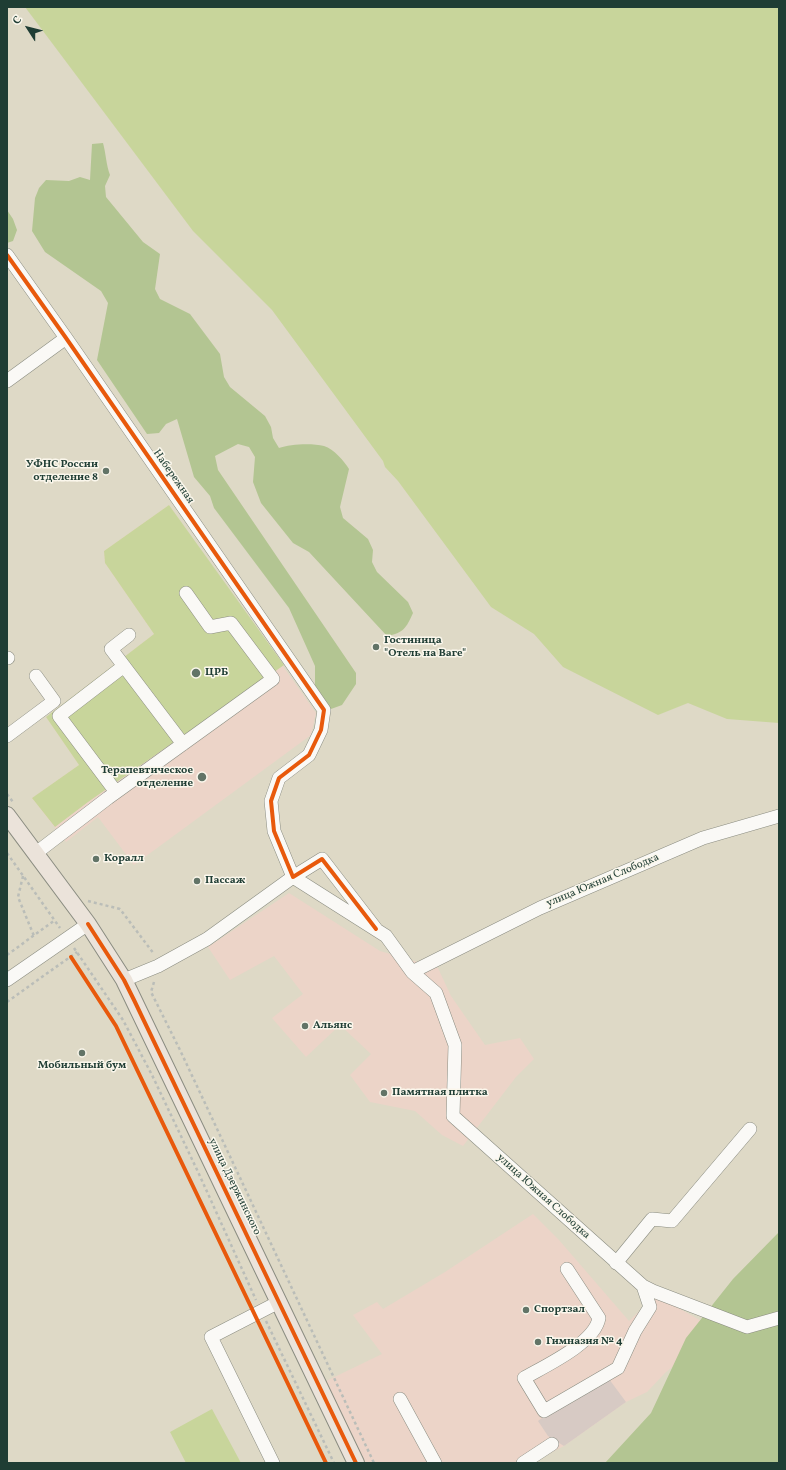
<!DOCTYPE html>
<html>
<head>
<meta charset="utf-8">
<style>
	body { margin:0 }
	#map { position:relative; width:786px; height:1470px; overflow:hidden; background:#ded9c6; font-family:Vollkorn,serif }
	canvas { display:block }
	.frame { position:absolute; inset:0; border:8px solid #1f3d34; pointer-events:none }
	.north { position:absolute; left:8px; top:8px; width:40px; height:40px; -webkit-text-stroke:3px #fbf7ec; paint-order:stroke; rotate:306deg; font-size:11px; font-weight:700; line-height:16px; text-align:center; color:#1f3d34 }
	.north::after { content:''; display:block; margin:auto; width:14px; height:18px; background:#1f3d34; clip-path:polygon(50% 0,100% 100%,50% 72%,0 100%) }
</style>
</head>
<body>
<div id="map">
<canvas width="786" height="1470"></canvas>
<div class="frame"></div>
<div class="north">С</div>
</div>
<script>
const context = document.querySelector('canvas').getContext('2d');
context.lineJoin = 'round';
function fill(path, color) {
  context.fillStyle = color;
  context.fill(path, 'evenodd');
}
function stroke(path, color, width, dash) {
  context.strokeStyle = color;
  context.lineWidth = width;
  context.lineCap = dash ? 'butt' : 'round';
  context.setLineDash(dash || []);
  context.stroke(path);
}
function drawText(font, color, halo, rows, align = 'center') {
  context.font = font + ' Vollkorn,serif';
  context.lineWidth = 3;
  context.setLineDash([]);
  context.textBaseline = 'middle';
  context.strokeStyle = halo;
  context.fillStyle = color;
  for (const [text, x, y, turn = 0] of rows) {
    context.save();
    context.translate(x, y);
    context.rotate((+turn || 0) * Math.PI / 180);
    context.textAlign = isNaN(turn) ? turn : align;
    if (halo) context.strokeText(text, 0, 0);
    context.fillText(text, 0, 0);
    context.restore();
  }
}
fill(new Path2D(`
	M169,505L316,713L311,735L134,865L98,817L66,842L32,798L79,765L46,717L154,634L105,563L104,551Z
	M289,893L380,951L438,968L451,996L485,1045L520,1038L534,1059L516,1077L463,1146L442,1135L415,1111L370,1102L350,1075L371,1054L340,1025L306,1057L272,1018L303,994L274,956L230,980L208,947Z
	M533,1214L559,1240L629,1321L656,1295L717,1330L665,1373L647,1392L626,1402L564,1446L531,1463H361L322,1383L382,1354L353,1315L377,1302L383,1309L445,1272Z`), '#ecd4c8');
fill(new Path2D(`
	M609,1379L626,1402L564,1446L548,1436L538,1421L561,1404Z`), '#d7cac4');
fill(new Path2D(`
	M25,7H779V723L727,719L688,703L658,715L563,667L534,634L491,607L398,481L385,467L383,461L272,310L193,231Z
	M169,505L284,665L88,802L55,827L32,798L79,765L46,717L154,634L105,563L104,551Z
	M212,1409L241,1463H186L170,1432Z`), '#c8d59b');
fill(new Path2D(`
	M103,143C106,154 106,164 110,175L105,186L106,197L143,242L160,254L155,289L160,299L190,314L220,354L224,377L230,387L265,416L271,427L273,438L279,448C290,444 312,443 324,446C334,449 344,461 349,469L340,507L343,518L368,539L373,550L372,562L377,572L408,602L413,613C406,628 404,633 387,636L309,552L293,543L261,503L253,482L255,457L249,447L238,444L215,456L218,470L356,673V684L342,705L331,709L321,701L315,690V666L289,608L214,508L210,496L194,477L177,419L166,424L159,433L147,434L97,360L108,303L101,291L45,252L32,231L35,198L39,188L46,180L69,181L80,177L90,180L92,144Z
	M7,210L13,219L17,230L13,241L7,243Z
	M779,1232V1463H605L651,1413L686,1338L733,1279Z`), '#b3c592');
const minor = new Path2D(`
	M7,255L66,338L324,710L321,730L309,755L279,778L271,801L274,831L293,877L322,859L376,929
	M7,381L66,338
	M129,635L111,649L183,744
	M7,658H8
	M7,736L54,701L36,676
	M116,792L59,716L124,666
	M36,853L108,798L273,679L231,623L210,627L186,593
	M412,972L436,993L455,1045L453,1116L643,1286L653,1291L747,1327L779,1318
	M7,980L88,924
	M124,980L158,966L207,939L293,877L386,936L412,972L540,908L703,838L779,816
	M616,1263L652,1219L672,1221L750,1129
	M567,1269L599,1318C595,1343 545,1366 524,1378L544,1411L618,1368L635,1331L650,1307L643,1286
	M400,1399L435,1463
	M273,1463L211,1337L279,1302
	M523,1463L552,1444`);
const major = new Path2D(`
	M7,815L88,924L124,980L356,1463`);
stroke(minor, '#8a8c81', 14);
stroke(major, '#8a8c81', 18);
stroke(new Path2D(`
	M7,794L13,802
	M7,853L60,928
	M23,876L18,897L34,936
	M88,901L120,909L154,954
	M74,948L123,1020L152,1075L199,1174L256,1300
	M7,955L55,920
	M154,982L151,992L180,1050L374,1463
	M7,1002L77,952
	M266,1321L334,1463`), '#babdb8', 2.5, [3, 3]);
stroke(minor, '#faf9f6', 13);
stroke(major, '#ebe3da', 16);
stroke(new Path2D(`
	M7,255L66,338L324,710L321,730L309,755L279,778L271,801L274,831L293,877L322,859L376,929
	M88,924L124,980L134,1000L356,1463
	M71,957L116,1026L326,1463`), '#e8590c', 4);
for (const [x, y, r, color] of [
	[106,471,4,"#627467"],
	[376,647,4,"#627467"],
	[196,673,5,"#627467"],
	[202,777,5,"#627467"],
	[96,859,4,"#627467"],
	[197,881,4,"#627467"],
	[305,1026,4,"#627467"],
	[82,1053,4,"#627467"],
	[384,1093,4,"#627467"],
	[526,1310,4,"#627467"],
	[538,1342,4,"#627467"]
]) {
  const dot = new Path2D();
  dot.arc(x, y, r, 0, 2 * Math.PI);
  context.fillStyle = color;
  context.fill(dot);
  stroke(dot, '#fbf7ec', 1.5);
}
drawText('bold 11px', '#1f3d34', '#fbf7ec', [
	["УФНС России",98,465,"right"],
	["отделение 8",98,478,"right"],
	["Гостиница",384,641],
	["\"Отель на Ваге\"",384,654],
	["ЦРБ",205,673],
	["Терапевтическое",193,771,"right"],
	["отделение",193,784,"right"],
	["Коралл",104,859],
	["Пассаж",205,881],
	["Альянс",313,1026],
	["Мобильный бум",82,1066,"center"],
	["Памятная плитка",392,1093],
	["Спортзал",534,1310],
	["Гимназия № 4",546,1342]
], 'left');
drawText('11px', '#1f3d34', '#fbf7ec', [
	["Набережная",173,477,55],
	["улица Южная Слободка",603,881,-23],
	["улица Дзержинского",234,1187,64],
	["улица Южная Слободка",543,1197,42]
]);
</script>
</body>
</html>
